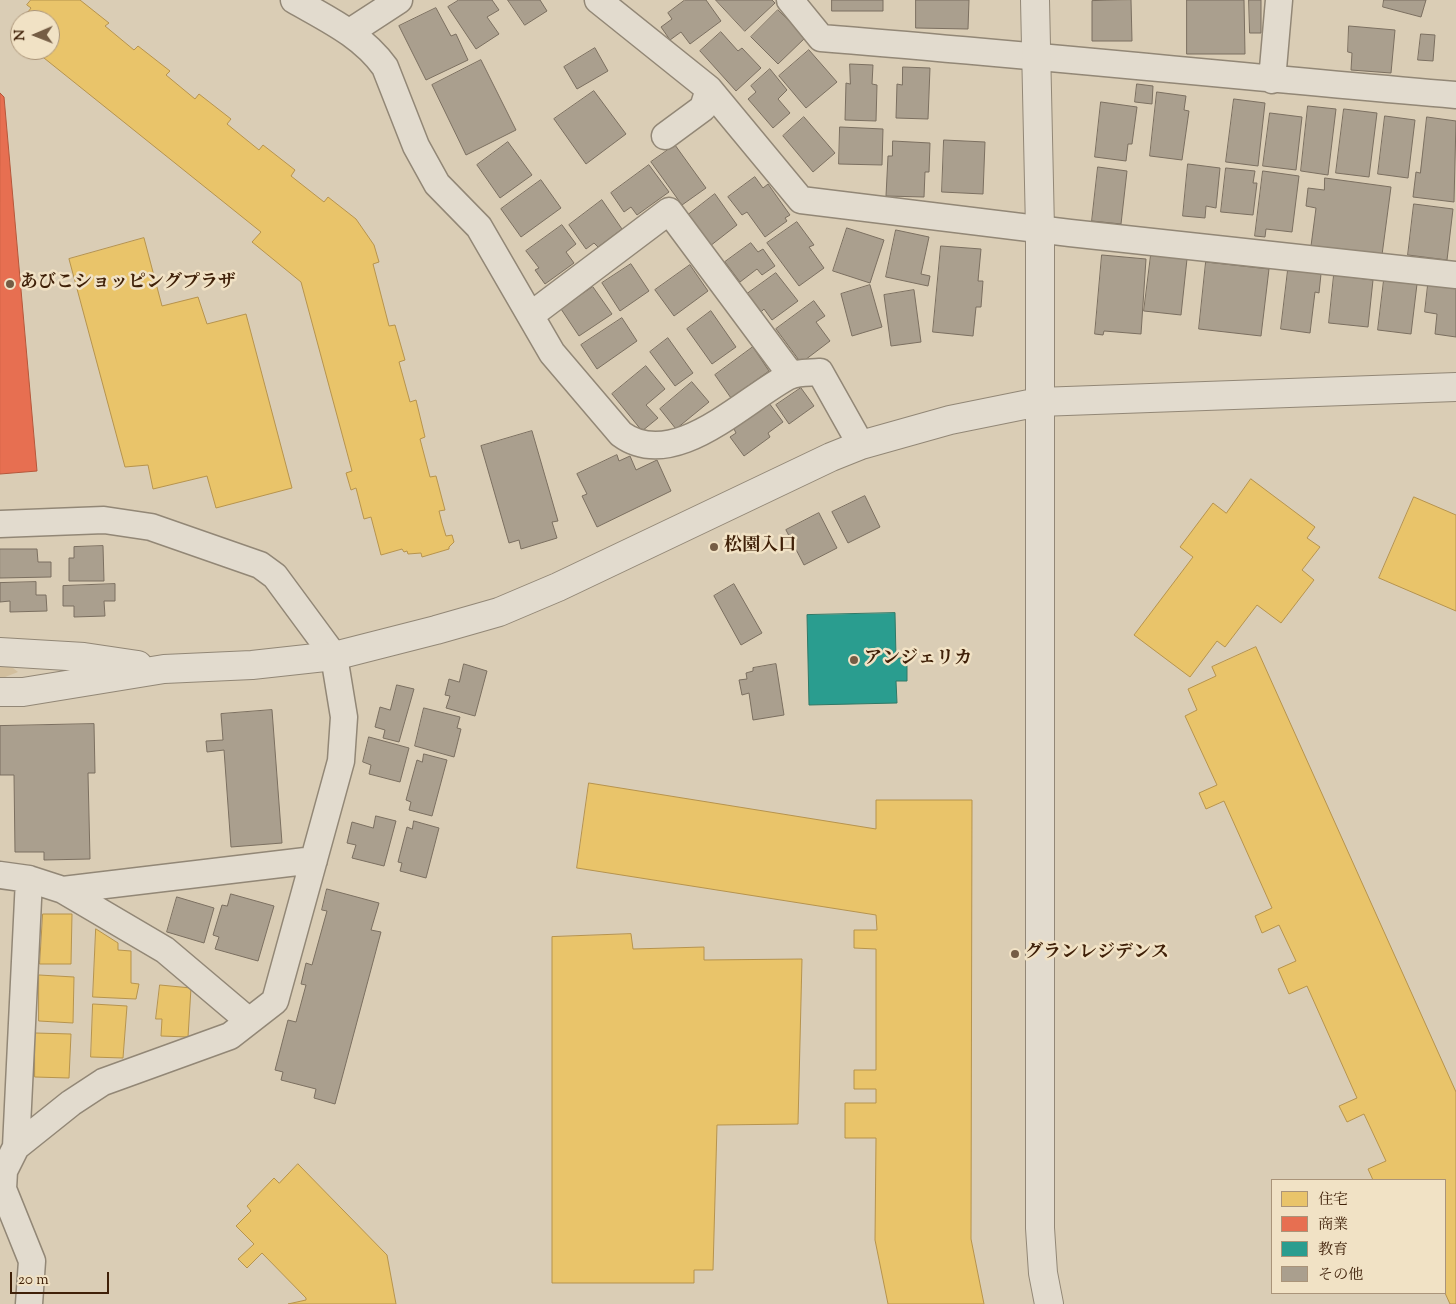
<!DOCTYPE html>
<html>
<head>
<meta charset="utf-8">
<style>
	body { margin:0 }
	#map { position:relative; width:1456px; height:1304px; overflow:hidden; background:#dacdb5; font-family:"Sorts Mill Goudy","Noto Serif JP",serif }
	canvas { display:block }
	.legend { position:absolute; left:1271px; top:1179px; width:175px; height:115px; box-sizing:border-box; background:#f1e2c5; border:1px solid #aa9479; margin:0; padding:6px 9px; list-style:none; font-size:15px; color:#3f2008 }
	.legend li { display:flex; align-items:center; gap:10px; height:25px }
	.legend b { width:25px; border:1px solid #aa9479 }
	.north { position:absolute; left:10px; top:10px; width:50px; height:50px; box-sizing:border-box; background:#f1e2c5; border:1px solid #aa9479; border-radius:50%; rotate:269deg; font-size:14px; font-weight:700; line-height:20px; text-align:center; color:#3f2008 }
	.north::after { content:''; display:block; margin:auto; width:18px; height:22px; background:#755d45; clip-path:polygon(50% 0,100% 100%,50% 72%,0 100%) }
	.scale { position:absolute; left:10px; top:1272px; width:99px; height:22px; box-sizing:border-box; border:2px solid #3f2008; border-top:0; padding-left:6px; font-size:15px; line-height:18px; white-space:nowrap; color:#3f2008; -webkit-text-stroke:4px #f1e2c5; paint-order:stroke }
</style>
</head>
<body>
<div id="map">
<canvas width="1456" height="1304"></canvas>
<ul class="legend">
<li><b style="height:14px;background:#e9c46a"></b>住宅</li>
<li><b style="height:14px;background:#e76f51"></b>商業</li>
<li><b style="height:14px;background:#2a9d8f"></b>教育</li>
<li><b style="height:14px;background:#aa9f8e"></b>その他</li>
</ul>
<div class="north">N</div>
<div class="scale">20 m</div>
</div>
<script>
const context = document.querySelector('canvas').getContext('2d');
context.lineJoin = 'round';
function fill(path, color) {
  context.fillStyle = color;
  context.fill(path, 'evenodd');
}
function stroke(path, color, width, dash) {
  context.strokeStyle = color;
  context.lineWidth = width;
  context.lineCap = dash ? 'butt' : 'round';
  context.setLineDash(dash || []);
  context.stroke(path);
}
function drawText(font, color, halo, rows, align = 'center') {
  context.font = font + ' "Sorts Mill Goudy","Noto Serif JP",serif';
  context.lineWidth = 5;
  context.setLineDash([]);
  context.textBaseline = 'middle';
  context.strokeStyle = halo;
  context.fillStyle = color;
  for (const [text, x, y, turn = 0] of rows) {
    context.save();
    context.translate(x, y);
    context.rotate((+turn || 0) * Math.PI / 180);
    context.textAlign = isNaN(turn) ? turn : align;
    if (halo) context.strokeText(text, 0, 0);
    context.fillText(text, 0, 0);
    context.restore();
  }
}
fill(new Path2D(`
	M0,663L8,664L18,672L0,679Z`), '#d2bf9e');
const homes = new Path2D(`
	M31,0H80L109,23L105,26L134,50L138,46L170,71L166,75L195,99L199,94L231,119L227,124L259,150L263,145L295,170L291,176L324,202L328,197L356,219L374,245L379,262L373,264L389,326L395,325L405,360L399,362L410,402L416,400L425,437L420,439L430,477L436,476L445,510L439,511L442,523L446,536L452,535L454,542L449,547V549L422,557L421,553L408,554L407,551L404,552L402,549L381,555L371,517L364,519L356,488L351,490L346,473L352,471L301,282L252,242L261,232L34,50H50V20H30L28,12L31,8L27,5Z
	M144,238L162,306L198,297L207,324L246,314L292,488L216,508L207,476L153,489L148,465L125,467L69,259Z
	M1251,479L1315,527L1307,538L1320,547L1302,570L1314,580L1281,623L1257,605L1225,647L1217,641L1190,677L1134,635L1193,557L1180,547L1213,503L1226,513Z
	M1414,497L1456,515V611L1379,578Z
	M1256,647L1456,1092V1304H1450L1445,1293V1180H1373L1368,1169L1386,1161L1364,1114L1347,1122L1339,1106L1357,1098L1307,986L1289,994L1278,969L1296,961L1279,925L1262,933L1255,916L1272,908L1224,801L1206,809L1199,793L1217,785L1185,716L1197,710L1188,689L1216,676L1212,667Z
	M589,783L876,829V800H972L971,1239L984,1304H888L875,1240L876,1138H845V1103H876V1089H854V1070H876V949L854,948V930H877L876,915L577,868Z
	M43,914H72L71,964H40Z
	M96,929L118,943V950L131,951V983L139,984L136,999L93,997Z
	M631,934L633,949L704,947V960L802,959L798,1124L717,1125L713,1270H694V1283H552V937Z
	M39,975L74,977L73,1023L39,1021Z
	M160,985L191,988L188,1037L161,1036L162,1019H156Z
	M93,1004L127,1006L123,1058L91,1057Z
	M35,1033L71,1034L69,1078L35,1077Z
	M298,1164L387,1255L396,1304H288L306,1300V1298L262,1253L247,1268L238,1259L254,1244L236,1226L251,1211L247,1206L274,1178L279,1183Z`);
fill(homes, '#e9c46a');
stroke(homes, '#b6934d', 1);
const shops = new Path2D(`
	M0,93L4,97L37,471L0,474Z`);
fill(shops, '#e76f51');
stroke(shops, '#b5573b', 1);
const schools = new Path2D(`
	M895,613L896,658H907V681H896L897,703L809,705L807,615Z`);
fill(schools, '#2a9d8f');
stroke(schools, '#307866', 1);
const building = new Path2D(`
	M459,0H492L499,10L487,17L499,34L476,49L448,7Z
	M508,0H540L547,11L525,25Z
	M685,0H706L721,21L690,44L681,32L670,40L661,27L672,19L668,13Z
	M716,0H772L775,3L745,31Z
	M832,0H883V11H832Z
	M916,0H969L968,29L916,28Z
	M1131,0L1132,41H1092V1Z
	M1187,0H1244L1245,54H1187Z
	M1249,0H1261V33H1250Z
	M1384,0H1426L1421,17L1383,7Z
	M436,8L451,36L456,34L468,60L426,80L399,26Z
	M778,10L806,37L778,64L751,37Z
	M1349,26L1395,30L1391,73L1351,70L1352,53L1348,52Z
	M721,32L738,51L742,48L761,68L736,91L700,51Z
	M1421,34L1435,35L1433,61L1418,60Z
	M595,48L608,71L577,89L564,67Z
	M809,50L837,82L806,108L779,76Z
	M481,60L516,130L466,155L432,85Z
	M850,64L873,65L872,84L877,85L876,121L845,120L846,83L850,84Z
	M903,67L930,68L928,119L896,118L897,84L902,85Z
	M770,69L787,90L778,99L790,113L773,128L748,99L756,92L751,86Z
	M1137,84L1153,86L1152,104L1135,102Z
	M594,91L626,134L586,164L554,119Z
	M1157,92L1186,96L1184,110L1189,111L1182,160L1150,156Z
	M1234,99L1265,103L1258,166L1226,162Z
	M1101,102L1137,107L1132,144H1128L1126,161L1095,157Z
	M1308,106L1336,109L1328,175L1301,171Z
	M1344,109L1377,113L1369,177L1336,173Z
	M1270,113L1302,117L1296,170L1263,166Z
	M1385,116L1415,120L1408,178L1378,174Z
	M804,117L835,153L813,172L783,136Z
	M1427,117L1456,121L1454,202L1413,197L1416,172L1420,173Z
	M840,127L883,129L882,165L839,164Z
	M944,140L985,142L983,194L942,192Z
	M893,141L930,143L929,172H925L924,197L886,196L888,156H892Z
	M508,142L532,175L500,198L477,165Z
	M675,145L706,188L682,205L651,162Z
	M1188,164L1220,168L1216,208L1206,206L1205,218L1183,216Z
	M649,165L669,192L637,215L631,207L624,212L611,193Z
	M1098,167L1127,171L1121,224L1092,221Z
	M1226,168L1255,171L1253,183H1257L1253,215L1221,212Z
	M1263,171L1299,176L1292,232L1266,229L1265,237L1255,236Z
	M755,177L763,188L768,184L790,215L785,218L787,221L765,237L747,212L742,215L728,197Z
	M1325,178L1391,187L1382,255L1311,246L1316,208L1306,206L1308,188L1324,190Z
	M541,180L561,208L521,237L501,209Z
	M715,194L737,225L710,246L688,215Z
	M602,200L622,229L598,247L594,243L586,249L569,225Z
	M1414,204L1453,209L1447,260L1408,255Z
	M797,222L814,245L809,247L824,268L799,286L767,243Z
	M562,225L576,244L566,252L574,263L545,284L535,270L539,268L526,251Z
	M847,228L884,240L870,283L833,271Z
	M896,230L929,237L921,274L930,276L928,286L886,277Z
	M751,243L758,252L763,249L775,266L762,275L757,269L740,282L725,262Z
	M941,246L981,249L978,281H983L981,307H976L973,336L933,332Z
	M1102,255L1146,259L1141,334L1104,331L1103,335L1095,334Z
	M1151,255L1187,259L1181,315L1144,311Z
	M1206,262L1269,269L1261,336L1199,329Z
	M631,264L649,291L620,311L602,283Z
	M690,265L708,291L674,316L655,290Z
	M1288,270L1321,274L1319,293L1315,292L1310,333L1281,329Z
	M776,273L798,301L772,320L764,309L761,312L747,294Z
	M1334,275L1373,280L1368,327L1329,323Z
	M1384,280L1417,284L1411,334L1378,330Z
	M870,285L882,327L852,336L841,294Z
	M1428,285L1456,288V337L1435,334L1437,314L1425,312Z
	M593,287L612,314L579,336L561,309Z
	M914,290L921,342L891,346L884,295Z
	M814,301L825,316L816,322L830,341L801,363L776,329Z
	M711,311L736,347L712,364L687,329Z
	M622,318L637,341L597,369L581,345Z
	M668,338L693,373L675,386L650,352Z
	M753,347L769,371L731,398L715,375Z
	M646,366L665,389L646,405L658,418L642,431L612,394Z
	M692,382L709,402L676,429L660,409Z
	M801,388L814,406L789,424L776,405Z
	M769,403L783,422L768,433L770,437L744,456L730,437L736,433L734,429Z
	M532,431L558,521L552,522L557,538L521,549L519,540L509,543L481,446Z
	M617,455L619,461L630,456L636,470L657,460L671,491L597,527L582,496L587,494L577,474Z
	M865,496L880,527L848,543L832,512Z
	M819,513L837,548L804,565L786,530Z
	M103,546L104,581H69V558H74V547Z
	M0,549H37L38,562H51V577L0,578Z
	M36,582V595H46L47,611L10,612V601L0,602V583Z
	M115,584V601H104L105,616L74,617V606H63V586Z
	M734,584L762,633L741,645L714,596Z
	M464,664L487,671L475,716L446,708L450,696L445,695L449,679L459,682Z
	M776,664L784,715L753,720L749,693L742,695L739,680L747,679L746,673L753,671V668Z
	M397,685L414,689L399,742L383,738L385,730L375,727L380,707L390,710Z
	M424,708L460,717L457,728L461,729L454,757L415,746Z
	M272,710L282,843L231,847L224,750L207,752L206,741L223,740L221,714Z
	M94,724L95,773H88L90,859L44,860V852H15L14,775H0V726Z
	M369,737L409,748L400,782L369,774L371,765L363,762Z
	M424,754L447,760L432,816L409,810L411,802L406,800L417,760L422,762Z
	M376,816L396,821L384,866L352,858L356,845L347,843L352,822L373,828Z
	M414,821L439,828L426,878L400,871L402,863L398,862L407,827L412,829Z
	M327,889L379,903L371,930L381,932L335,1104L314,1098L316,1089L281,1080L283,1072L275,1070L288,1020L296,1022L306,985L301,984L306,963L312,965L327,911L322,910Z
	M231,894L274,906L258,961L215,949L219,937L213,935L222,905L227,906Z
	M177,897L214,908L204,943L167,932Z`);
fill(building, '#aa9f8e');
stroke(building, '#7b6f60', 1);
const minor = new Path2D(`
	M294,0C327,19 362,35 385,67L416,146L437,184L479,227L552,353L621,434C674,473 743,400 789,376C798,372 811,373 820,372L861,445
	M598,0L709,89L801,200L1070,233L1456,275
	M790,0L821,38C1033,55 1244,77 1456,95
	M350,32L399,0
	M1272,80L1279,0
	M665,136L703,108L709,89
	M531,315L669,211L791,375
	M0,524L104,520L151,527L260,565L275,576L334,656L344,717L341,761L275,1001L230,1036L103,1082L71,1103L16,1147L4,1171L3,1189L32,1261L29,1304
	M0,875L29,879L63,890L165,950L249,1021
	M63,890L314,860
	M16,1147L29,879`);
const tertiary = new Path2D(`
	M1035,0L1040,229V1228L1043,1273L1049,1304
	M0,652L84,657L138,665
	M0,692H23L164,669L252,665L334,656L436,630L499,612L558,587L831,457L861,445L950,420L1039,402L1456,387`);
stroke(minor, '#928776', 29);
stroke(tertiary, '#928776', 30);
stroke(minor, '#e2dbce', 26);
stroke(tertiary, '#e2dbce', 28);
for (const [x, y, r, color] of [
	[10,284,5,"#755d45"],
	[714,547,5,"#755d45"],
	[854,660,5,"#755d45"],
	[1015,954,5,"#755d45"]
]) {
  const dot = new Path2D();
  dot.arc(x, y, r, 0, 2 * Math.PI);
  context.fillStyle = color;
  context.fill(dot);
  stroke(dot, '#f1e2c5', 2);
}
drawText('bold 18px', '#3f2008', '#f1e2c5', [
	["あびこショッピングプラザ",20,284],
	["松園入口",724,547],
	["アンジェリカ",864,660],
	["グランレジデンス",1025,954]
], 'left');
</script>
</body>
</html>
